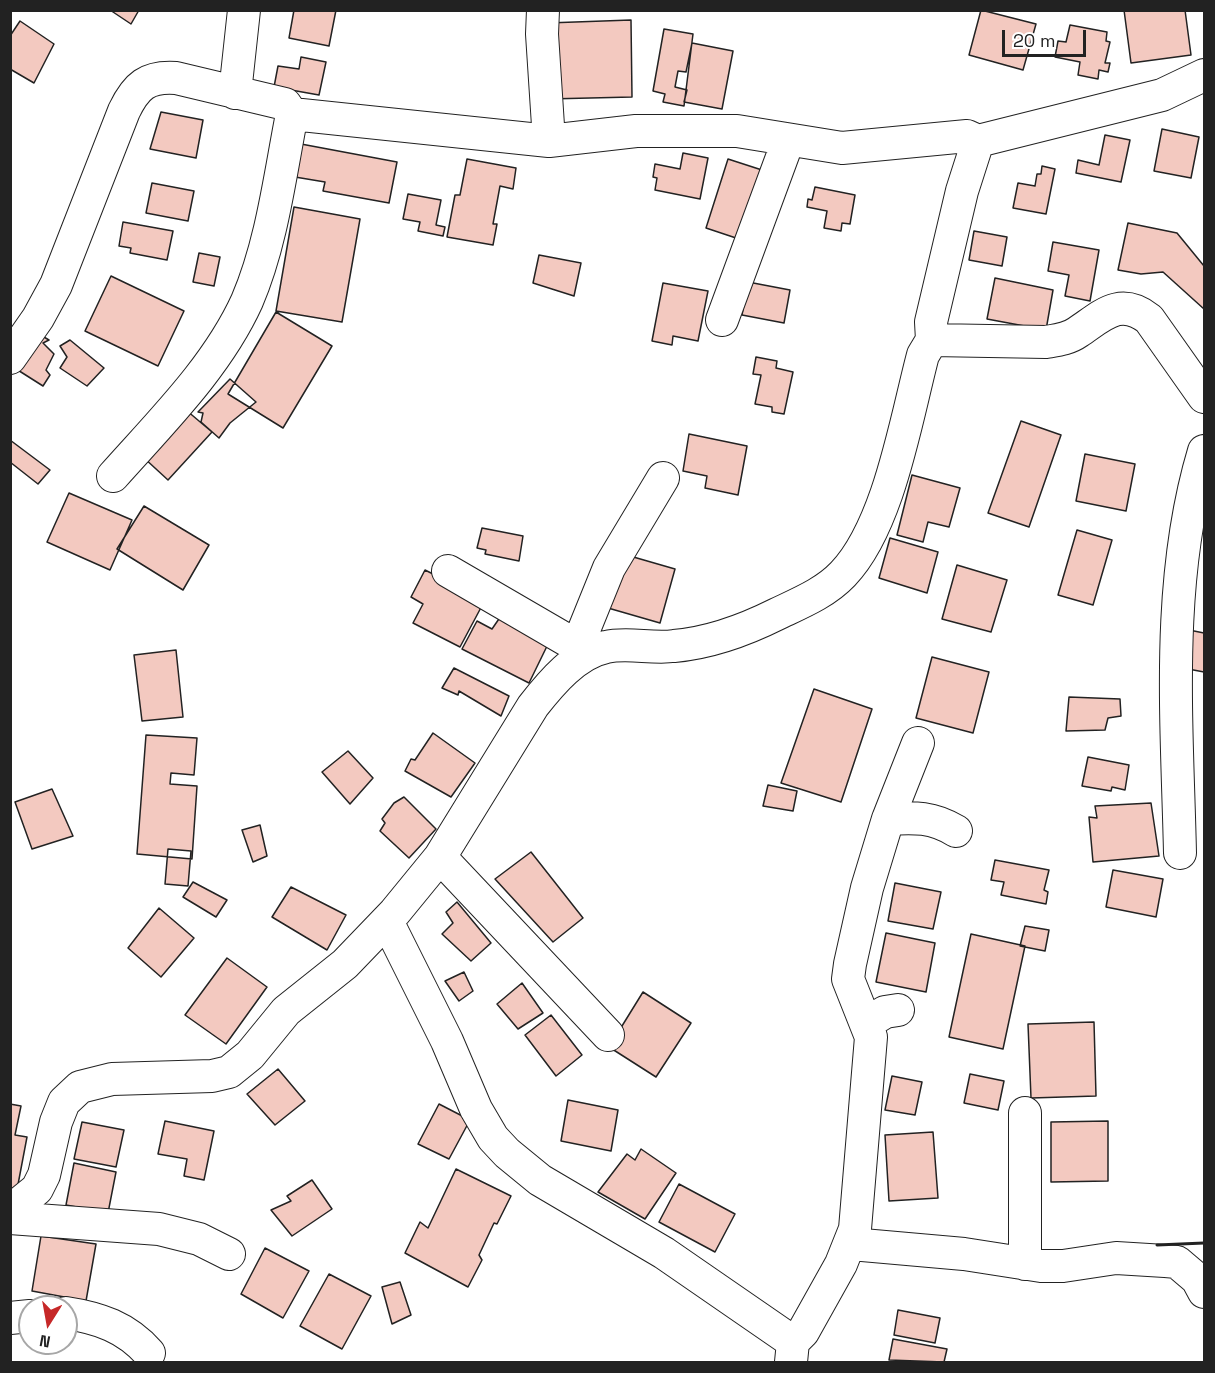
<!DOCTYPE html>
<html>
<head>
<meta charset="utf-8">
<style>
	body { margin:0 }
	#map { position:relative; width:1215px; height:1373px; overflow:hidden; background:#fff; font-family:"Space Grotesk",sans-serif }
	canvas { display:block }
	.frame { position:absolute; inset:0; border:12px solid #222; pointer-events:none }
	.north { position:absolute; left:18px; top:1295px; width:60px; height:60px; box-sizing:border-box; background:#fff; border:2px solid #a7a7a7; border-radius:50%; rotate:191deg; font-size:16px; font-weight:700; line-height:24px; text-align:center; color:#222 }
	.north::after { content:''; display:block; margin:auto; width:21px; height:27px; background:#c62828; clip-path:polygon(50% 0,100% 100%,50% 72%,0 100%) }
	.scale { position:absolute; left:1002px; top:30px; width:84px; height:27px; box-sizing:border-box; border:3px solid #222; border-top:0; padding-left:8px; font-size:18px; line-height:21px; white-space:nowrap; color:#222; -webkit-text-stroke:4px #fff; paint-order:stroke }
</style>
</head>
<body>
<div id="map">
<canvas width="1215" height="1373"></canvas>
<div class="frame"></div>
<div class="north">N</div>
<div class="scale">20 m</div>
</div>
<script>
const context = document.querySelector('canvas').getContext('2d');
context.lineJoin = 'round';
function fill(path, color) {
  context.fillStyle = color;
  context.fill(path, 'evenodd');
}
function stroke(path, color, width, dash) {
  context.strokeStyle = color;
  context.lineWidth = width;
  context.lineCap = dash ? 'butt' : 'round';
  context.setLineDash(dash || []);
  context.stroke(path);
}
const building = new Path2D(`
	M110,10H139L131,24Z
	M294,10H336L329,46L289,38Z
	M981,10L1036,24L1023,70L969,55Z
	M1124,10H1185L1191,55L1131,63Z
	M631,20L632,97L548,99L547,23Z
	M20,21L54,44L34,83L10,69V36Z
	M1070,25L1107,32L1106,41L1110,42L1105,63H1110L1108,72L1099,70L1098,79L1078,75L1080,62L1055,57L1058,41L1066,42Z
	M664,29L693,34L684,106L663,102L665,94L653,91Z
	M692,43L733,51L722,109L684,102L687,90L675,87L678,71L686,72Z
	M301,57L326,62L319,95L274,87L278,66L299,69Z
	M161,112L203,120L196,158L150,149Z
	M1162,129L1199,137L1191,178L1154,171Z
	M1105,135L1130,140L1121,182L1076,173L1078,160L1099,165Z
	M301,144L397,162L389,203L323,191L325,182L295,177Z
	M683,153L708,158L700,199L655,190L657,178L653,177L655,164L680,169Z
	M467,159L516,168L513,189L500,186L493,224H497L493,245L447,237L455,195H460Z
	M728,159L765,171L742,240L706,228Z
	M1042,166L1055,169L1046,214L1013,208L1018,183L1035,186L1037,174H1041Z
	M152,183L194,191L188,221L146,213Z
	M815,187L855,195L850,224L842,223L841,231L824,228L827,211L807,207L808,199L812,200Z
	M408,194L441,200L436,225L445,227L443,236L418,231L420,222L403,219Z
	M294,207L360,219L342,322L276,311Z
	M123,222L173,231L167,260L130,253L131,248L119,246Z
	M1128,223L1177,233L1204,266V309L1163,272L1141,274L1118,270Z
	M974,231L1007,237L1002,266L969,260Z
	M1053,242L1099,250L1090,301L1065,296L1069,275L1048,271Z
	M199,253L220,257L214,286L193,282Z
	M539,255L581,263L574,296L533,283Z
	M111,276L184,311L158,366L85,331Z
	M995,278L1053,290L1046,330L987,319Z
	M748,282L790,290L784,323L742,315Z
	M663,283L708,291L698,341L673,336L672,345L652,341Z
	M276,312L332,346L283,428L228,394Z
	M37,333L49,340L43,343L54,354L46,370L50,375L43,386L13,367Z
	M70,340L104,368L87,386L60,368L67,357L60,346Z
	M756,357L777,361L776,368L793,372L784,414L772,412V407L755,404L761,375L753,374Z
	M230,379L256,402L230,423L219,438L201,422L203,413L198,412Z
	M186,410L212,432L168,480L143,457Z
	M1021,421L1061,435L1029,527L988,513Z
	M689,434L747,446L738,495L705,488L707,476L683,471Z
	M10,440L50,470L38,484L10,462Z
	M1085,454L1135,464L1126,511L1076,501Z
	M912,475L960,488L949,527L928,522L923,542L897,535Z
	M69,493L132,520L110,570L47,542Z
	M144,506L209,545L183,590L117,549Z
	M482,528L523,536L519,561L485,554L486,550L477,548Z
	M1077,530L1112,540L1093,605L1058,595Z
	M890,538L938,552L927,593L879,578Z
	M623,554L675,569L660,623L608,608Z
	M957,565L1007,580L991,632L942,619Z
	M425,570L485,600L460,647L413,623L423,604L411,597Z
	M503,613L550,640L529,683L462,649L477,621L492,629Z
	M1189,630L1204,633V672L1183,668Z
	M176,650L183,717L142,721L134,655Z
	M932,657L989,672L973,733L916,718Z
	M454,668L509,696L501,716L459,691L458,695L442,688Z
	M814,689L872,709L841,802L781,783Z
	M1069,697L1120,699L1121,716L1108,718L1105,730L1066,731Z
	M433,733L475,763L451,797L405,771L411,759L415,760Z
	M146,735L197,738L194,775L171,773L170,784L197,786L192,859L137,854Z
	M348,751L373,778L350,804L322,772Z
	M1088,757L1129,765L1125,790L1112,787L1111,791L1082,786Z
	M768,785L797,791L793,811L763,806Z
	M52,789L73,836L32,849L15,802Z
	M404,797L436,829L409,858L380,831L385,823L382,819L394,803Z
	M1151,803L1159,856L1093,862L1089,817L1097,818L1095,806Z
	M260,825L267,856L253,862L242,830Z
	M168,849L191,851L188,886L165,884Z
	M531,852L583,918L553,942L495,879Z
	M995,860L1049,870L1044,890L1048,892L1046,904L1001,895L1004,882L991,880Z
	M1113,870L1163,879L1156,917L1106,907Z
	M193,882L227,900L216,917L183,897Z
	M895,883L941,892L933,929L888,921Z
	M291,887L346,915L327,950L272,917Z
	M457,902L491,943L471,961L442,934L453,923L446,912Z
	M159,908L194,938L161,977L128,948Z
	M1025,926L1049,930L1045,951L1020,946Z
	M886,933L935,943L926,992L876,982Z
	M971,934L1025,946L1003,1049L949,1037Z
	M227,958L267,987L226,1044L185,1015Z
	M464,972L473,991L459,1001L445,981Z
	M522,983L543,1013L518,1029L497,1004Z
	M643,992L691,1023L656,1077L609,1047Z
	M551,1015L582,1055L556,1076L525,1035Z
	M1094,1022L1096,1096L1031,1098L1028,1024Z
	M278,1069L305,1101L275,1125L247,1094Z
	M970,1074L1004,1081L998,1110L964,1103Z
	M892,1076L922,1082L915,1115L885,1110Z
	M568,1100L618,1110L611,1151L561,1141Z
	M10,1104L21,1106L15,1135L27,1137L16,1195L10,1194Z
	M439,1104L470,1120L449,1159L418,1144Z
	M165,1121L214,1131L204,1180L184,1176L187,1159L158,1154Z
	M1108,1121V1181L1051,1182V1122Z
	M82,1122L124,1130L116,1167L74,1159Z
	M933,1132L938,1198L889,1201L885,1135Z
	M641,1149L676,1173L645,1219L598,1192L627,1154L635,1160Z
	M74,1163L116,1172L108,1213L66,1205Z
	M456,1169L511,1196L497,1224L494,1223L479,1255L482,1260L468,1287L405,1253L420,1222L428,1228Z
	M312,1180L332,1209L292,1236L271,1210L291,1201L287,1196Z
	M679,1184L735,1214L715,1252L659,1222Z
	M41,1236L96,1244L86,1301L32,1291Z
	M265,1248L309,1271L283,1318L241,1294Z
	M329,1274L371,1296L342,1349L300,1326Z
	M400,1282L411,1315L392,1324L382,1287Z
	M898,1310L940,1318L935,1343L894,1335Z
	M893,1339L947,1349L944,1362L889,1360Z`);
fill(building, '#f3c9c0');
stroke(building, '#222', 1.5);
const minor = new Path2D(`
	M543,10L542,34L549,141
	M235,93L244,10
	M292,114L549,141L636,131H737L842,148L967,136L978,141L1162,95L1204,75
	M722,320L788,141
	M932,340L1046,342C1058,340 1068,339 1078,332C1102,316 1120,296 1149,319L1204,397
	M10,358L38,318L56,285L124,111C136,86 147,76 176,78L285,104L292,114C280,175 272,243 247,301C217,367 161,422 113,476
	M448,571L589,653
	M577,647L609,568L663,478
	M888,819C915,817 933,817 956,831
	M1180,853C1177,720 1165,581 1204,451
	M440,857L608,1035
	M387,921L447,1041L476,1109L493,1138L507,1153L540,1180L664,1253L793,1342
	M867,1023L885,1012L898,1010
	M10,1211L37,1189L44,1175L56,1122L64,1102L80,1087L112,1079L212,1076L229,1072L250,1055L286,1011L345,964L395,912L440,857L533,706C551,683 576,653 606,647C627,642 652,649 674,646C709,643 745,630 777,614C800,603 825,593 843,574C889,526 906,419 923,355L932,340L931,322L962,191L978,141
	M10,1218L159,1229L199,1239L229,1254
	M851,1244L964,1254L1041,1266H1063L1116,1258L1165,1261L1177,1262L1197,1279L1204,1292
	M1025,1264V1113
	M66,1313C99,1318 126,1327 149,1353
	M10,1318L30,1316
	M791,1362L793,1342L803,1332L841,1264L855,1229L871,1037L848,979L850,964L867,888L888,819L918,743`);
stroke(minor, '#222', 34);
stroke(minor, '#fff', 32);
stroke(new Path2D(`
	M1157,1245L1204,1243`), '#222', 3);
</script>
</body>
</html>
